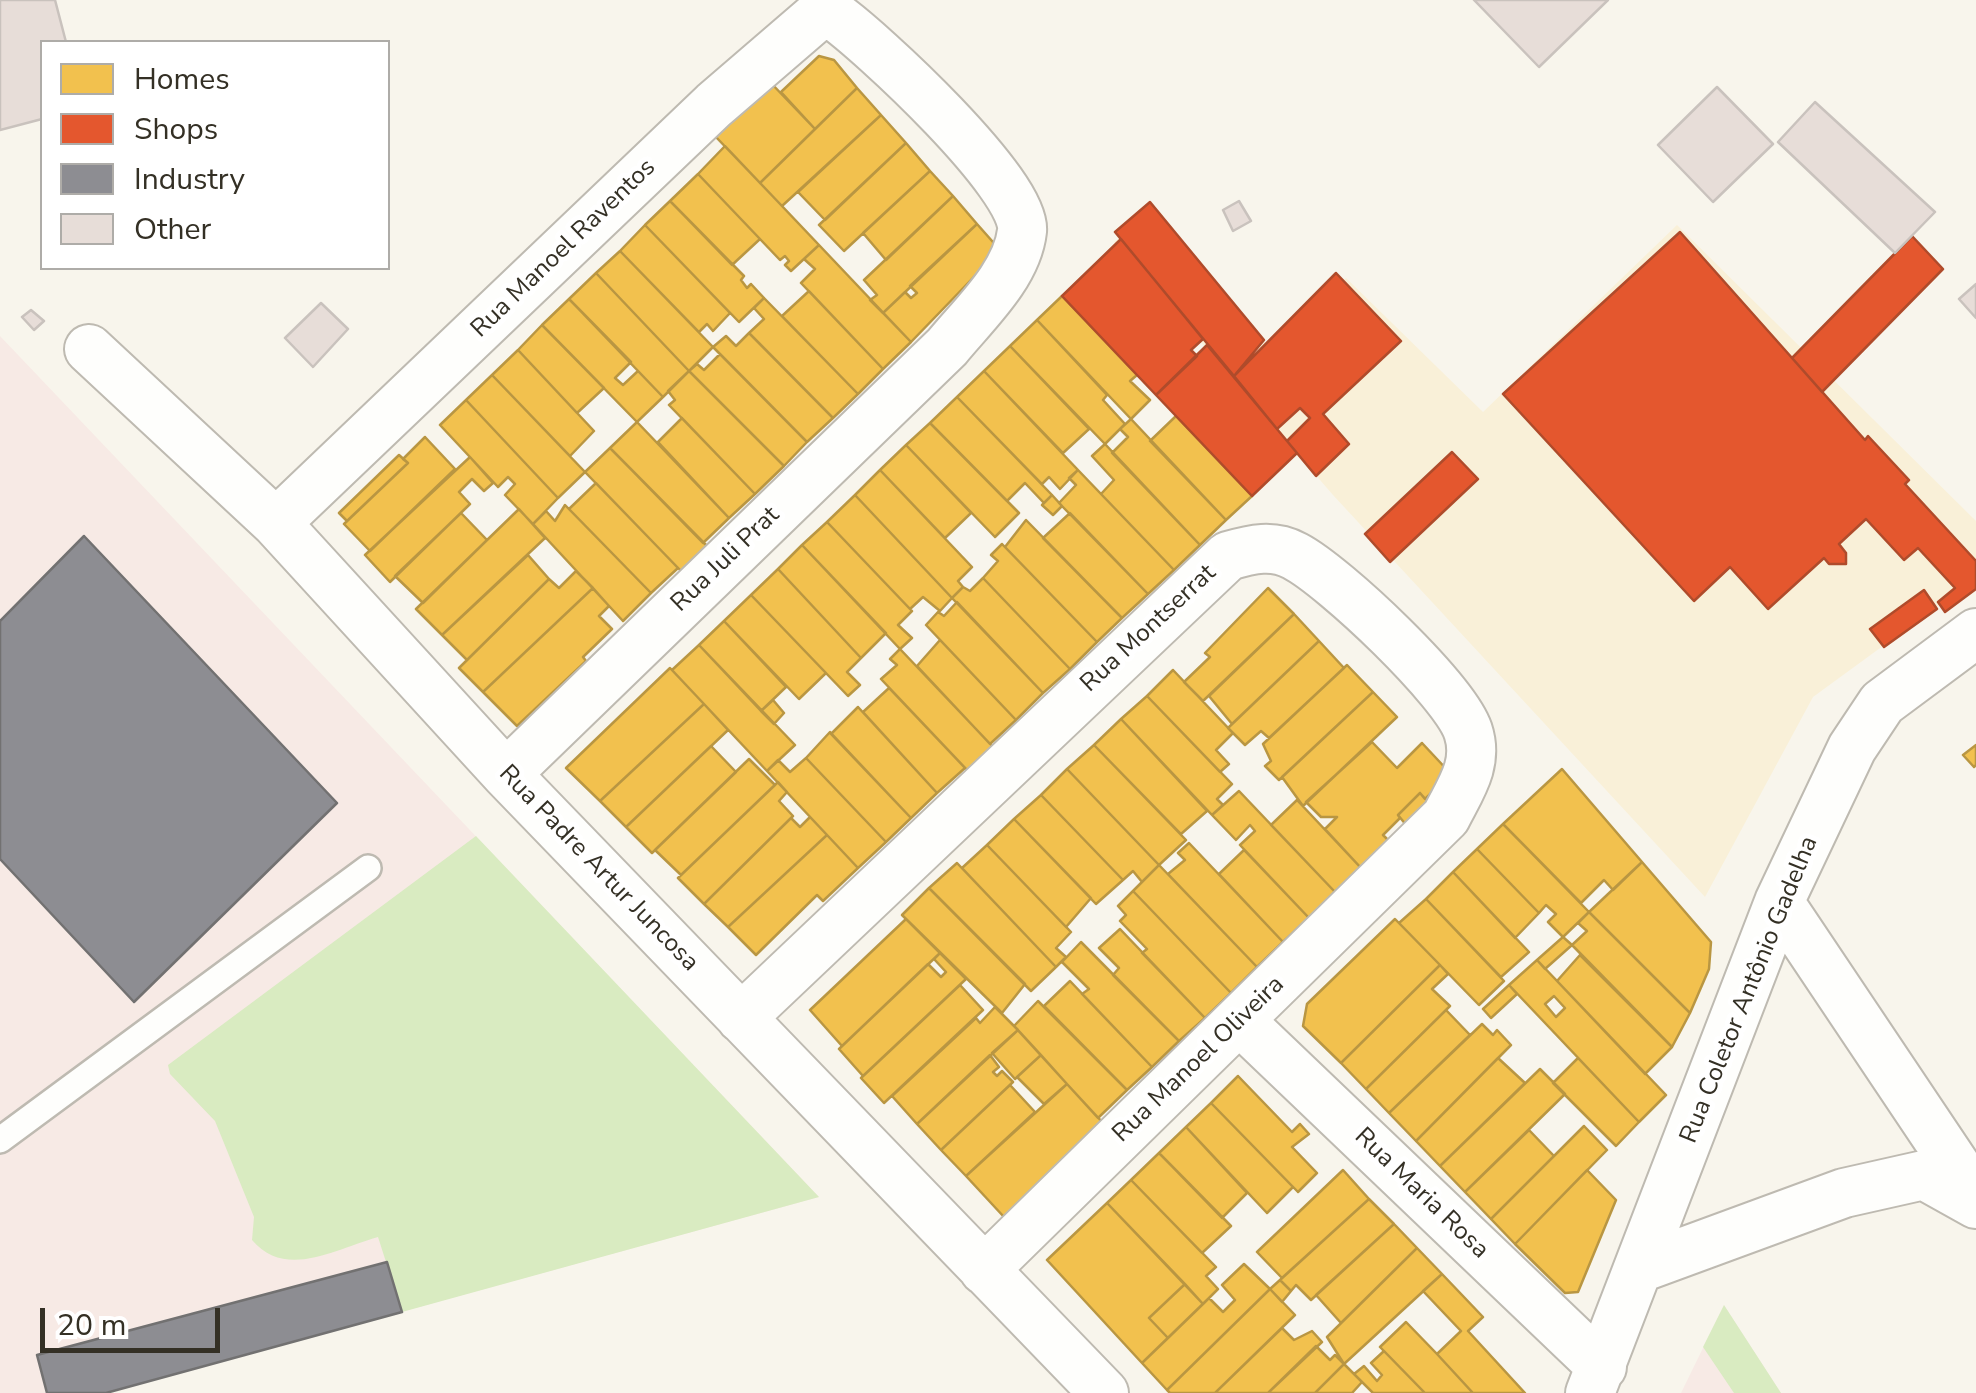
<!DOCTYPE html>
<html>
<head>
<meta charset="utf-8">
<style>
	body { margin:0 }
	#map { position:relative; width:1976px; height:1393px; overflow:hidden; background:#f8f5ec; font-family:"Nunito Sans",sans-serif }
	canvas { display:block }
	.legend { position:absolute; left:40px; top:40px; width:350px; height:230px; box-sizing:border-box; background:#fff; border:2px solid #aeaca8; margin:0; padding:12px 18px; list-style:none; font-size:30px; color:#343025 }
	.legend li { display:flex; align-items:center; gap:20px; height:50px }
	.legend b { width:50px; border:2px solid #aeaca8 }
	.scale { position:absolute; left:40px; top:1308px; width:180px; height:45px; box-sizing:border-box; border:5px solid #343025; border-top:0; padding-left:12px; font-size:30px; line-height:35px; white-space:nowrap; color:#343025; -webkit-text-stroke:8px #fff; paint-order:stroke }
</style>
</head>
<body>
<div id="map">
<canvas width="1976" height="1393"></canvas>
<ul class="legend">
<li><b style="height:28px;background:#f2c14e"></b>Homes</li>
<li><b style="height:28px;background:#e4572e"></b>Shops</li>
<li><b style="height:28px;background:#8d8d92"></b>Industry</li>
<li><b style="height:28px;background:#e7ddd8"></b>Other</li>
</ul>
<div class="scale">20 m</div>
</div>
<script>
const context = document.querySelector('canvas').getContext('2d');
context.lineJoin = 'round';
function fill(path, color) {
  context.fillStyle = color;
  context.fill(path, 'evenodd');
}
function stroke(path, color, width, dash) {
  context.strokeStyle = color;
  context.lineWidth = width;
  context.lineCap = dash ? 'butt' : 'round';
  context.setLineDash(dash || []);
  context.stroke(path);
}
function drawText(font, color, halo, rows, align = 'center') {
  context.font = font + ' "Nunito Sans",sans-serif';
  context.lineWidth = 10;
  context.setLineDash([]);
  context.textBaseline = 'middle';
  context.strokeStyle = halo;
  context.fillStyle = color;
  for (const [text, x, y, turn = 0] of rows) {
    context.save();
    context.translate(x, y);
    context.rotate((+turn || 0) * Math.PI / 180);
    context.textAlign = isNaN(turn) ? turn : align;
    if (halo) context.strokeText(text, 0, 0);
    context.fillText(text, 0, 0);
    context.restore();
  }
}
fill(new Path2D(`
	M1151,212L1270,348L1346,278L1483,412L1677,225L1976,521V578L1813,697L1705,897L1333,495L1114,242Z`), '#f9f0d8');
fill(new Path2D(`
	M0,336L819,1197L106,1393H0Z
	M1724,1305L1781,1393H1681Z`), '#f7eae5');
fill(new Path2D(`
	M476,836L819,1197L402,1312L378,1237C335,1249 286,1280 252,1240L254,1217L215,1121L170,1074L168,1065Z
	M1724,1305L1781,1393H1734L1703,1347Z`), '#d9ebc1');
const homes = new Path2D(`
	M819,56L834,60L857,88L815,129L781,92Z
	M770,82L815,129L760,183L715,136Z
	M857,88L881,115L782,206L760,183Z
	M881,115L906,143L825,220L798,192Z
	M906,143L930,171L844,251L819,225Z
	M725,146L819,245L791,271L785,265L789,261L785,256L780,260L698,174Z
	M930,171L953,196L886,260L863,233Z
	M698,174L760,239L732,265L670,201Z
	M953,196L977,224L883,313L870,300L877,295L864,280Z
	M670,201L744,276L741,280L747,288L751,284L764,298L739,322L645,225Z
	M977,224L1000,250L911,342L883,313L905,292L911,298L917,293L910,286Z
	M645,225L730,313L713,331L707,324L699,332L620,251Z
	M819,245L911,342L883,369L801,283L815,269L804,259Z
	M620,251L713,347L689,371L596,273Z
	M596,273L689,371L663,397L569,299Z
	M809,291L883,369L858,394L782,316Z
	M1062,296L1137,375L1130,381L1150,400L1131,419L1037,320Z
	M764,298L858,394L833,418L749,333L764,319L754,308Z
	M569,299L631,362L615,378L623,385L638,371L663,397L637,422L542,325Z
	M1037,320L1107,395L1103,400L1125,424L1105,444L1010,346Z
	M542,325L604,388L577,413L518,350Z
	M749,333L833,418L807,442L713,347L726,336L736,346Z
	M1010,346L1089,429L1063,453L984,371Z
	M518,350L594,431L570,456L492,375Z
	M720,354L807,442L784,466L689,371L697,364L704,370Z
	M689,371L784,466L755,494L669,405L675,400L668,391Z
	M984,371L1078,470L1060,489L1049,477L1042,484L957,397Z
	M492,375L585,472L558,498L466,400Z
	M957,397L1052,495L1044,503L1025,483L1007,501L930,423Z
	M466,400L558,498L533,524L505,495L515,484L508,477L498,487L440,425Z
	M1176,416L1252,496L1226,520L1150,441Z
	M682,418L755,494L729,518L658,442Z
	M1131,419L1226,520L1200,545L1112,453L1128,437L1120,429Z
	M637,422L729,518L703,543L610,448Z
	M930,423L1019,513L995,537L906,445Z
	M425,437L455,469L370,551L344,524L408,463L403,459Z
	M1105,444L1200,545L1174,570L1101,494L1114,480L1092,456Z
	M906,445L971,513L945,538L880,470Z
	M610,448L708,547L682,572L585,472Z
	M399,455L408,463L347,521L339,513Z
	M470,457L493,483L484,491L472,479L459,492L470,504L390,582L365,555Z
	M880,470L972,567L958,581L963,587L952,598L855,495Z
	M1078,470L1174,570L1148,594L1059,503L1076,485L1069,478Z
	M596,483L678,568L651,593L569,509Z
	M855,495L952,598L940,611L923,597L910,609L827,522Z
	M1052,495L1062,506L1053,515L1042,505Z
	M565,505L651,593L623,621L533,524L546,511L555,521Z
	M519,509L545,538L442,635L416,609Z
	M461,513L487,540L423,603L395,576Z
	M1070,513L1148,594L1122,618L1043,538Z
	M1026,520L1122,618L1097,642L1005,547Z
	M827,522L912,611L898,625L912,638L900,649L802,545Z
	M1002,544L1097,642L1070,669L983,578L998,561L991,555Z
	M802,545L886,633L861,658L778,569Z
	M528,555L549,579L467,660L442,635Z
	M778,569L861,658L847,672L860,685L848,696L751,595Z
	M576,571L593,588L483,692L459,668L549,579L559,588Z
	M983,578L1070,669L1043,693L952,598L963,587L970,591Z
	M593,588L609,606L599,616L612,629L583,657L586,661L517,726L483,692Z
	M1268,588L1294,614L1203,701L1184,682L1210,657L1205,653Z
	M751,595L826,673L799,699L724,621Z
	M957,602L1043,693L1016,720L926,625L938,612L944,616Z
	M1294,614L1319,641L1232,724L1209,696Z
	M724,621L786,687L761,711L699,645Z
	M940,640L1016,720L990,744L917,666Z
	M1319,641L1344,668L1269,738L1261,731L1245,745L1228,728Z
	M699,645L795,745L767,771L672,670Z
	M900,649L995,749L970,773L881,679L897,665L890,659Z
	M1347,665L1373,692L1279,780L1265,766L1271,761L1263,744Z
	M670,668L704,704L600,801L566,768Z
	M1173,670L1233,733L1216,750L1229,764L1220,772L1147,696Z
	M889,688L965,768L937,793L863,712Z
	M1373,692L1397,717L1303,806L1282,777Z
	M1147,696L1232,784L1217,799L1223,805L1212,815L1121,719Z
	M773,700L784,713L774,724L761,711Z
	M704,704L728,730L626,827L600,801Z
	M858,707L937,793L911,818L831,734Z
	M1121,719L1207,811L1181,834L1094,745Z
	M830,732L911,818L886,842L806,758Z
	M1372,742L1397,768L1422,743L1451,774L1425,799L1420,793L1398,815L1400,818L1383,835L1390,842L1362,869L1325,829L1337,817H1321L1306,802Z
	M1094,745L1186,840L1159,865L1067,769Z
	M1976,745V765L1974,767L1963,755Z
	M711,746L736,772L652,853L626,827Z
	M806,758L886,842L858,868L767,771L778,760L790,772Z
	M749,759L775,785L681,875L655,850Z
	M1067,769L1159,865L1142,882L1133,871L1123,880L1041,795Z
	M1562,769L1642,862L1613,890L1604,880L1581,903L1503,824Z
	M778,782L787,792L779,801L793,816L704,904L678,878Z
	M1239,791L1335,892L1309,918L1240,845L1255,831L1250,825L1236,840L1212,815Z
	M1420,793L1429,803L1407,826L1398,815Z
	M1041,795L1123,880L1096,904L1014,819Z
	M1297,800L1361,868L1335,892L1271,825Z
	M810,817L827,835L728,927L704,904L791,818L800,827Z
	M1014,819L1091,898L1066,927L987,845Z
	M1503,824L1589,912L1563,937L1548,922L1556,914L1546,905L1539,913L1477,849Z
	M827,835L858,868L823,901L817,895L756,955L728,927Z
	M1189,843L1283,942L1257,967L1168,874L1185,860L1178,853Z
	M987,845L1071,932L1056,948L1066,957L1056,967L962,868Z
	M1477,849L1539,913L1515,938L1453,872Z
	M1244,850L1309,918L1283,942L1219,874Z
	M1642,862L1711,942L1709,969L1690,1013L1589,912Z
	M957,863L1056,967L1031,991L929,888Z
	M1159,865L1257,967L1231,993L1133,891Z
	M1453,872L1529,952L1501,977L1426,899Z
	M929,888L1025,984L1002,1013L902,915Z
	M1133,891L1231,993L1205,1018L1142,953L1147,949L1120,921L1126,915L1118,906Z
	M1426,899L1504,981L1479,1005L1399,923Z
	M1589,912L1690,1013L1672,1047L1572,945L1587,931L1578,923Z
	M906,919L940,953L842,1046L810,1010Z
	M1395,919L1440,965L1341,1063L1303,1026L1307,1004Z
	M1120,929L1205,1018L1179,1041L1113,975L1119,968L1099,948Z
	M1563,937L1572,945L1545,969L1537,960Z
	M1081,942L1179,1041L1152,1067L1082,994L1089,989L1062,962Z
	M940,953L966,979L863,1076L839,1049L928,964L941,977L946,972L934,959Z
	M1580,955L1672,1047L1645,1074L1557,981Z
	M1537,960L1666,1095L1639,1122L1509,985ZM1554,996L1565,1008L1556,1017L1545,1004Z
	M1440,965L1448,974L1432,989L1450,1006L1366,1089L1341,1063Z
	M1070,981L1152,1067L1127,1090L1044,1006Z
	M960,985L983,1010L884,1103L861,1078Z
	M1509,985L1517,994L1491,1018L1483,1009Z
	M1038,1001L1127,1090L1098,1118L1014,1026Z
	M995,1007L1018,1030L917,1124L892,1096L976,1018L980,1023Z
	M1446,1010L1470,1035L1389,1113L1366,1089Z
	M1482,1024L1493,1035L1497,1030L1511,1045L1416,1141L1389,1113Z
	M1018,1030L1041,1055L1015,1079L992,1053Z
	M990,1055L999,1067L993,1072L997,1076L1002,1071L1013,1082L941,1150L917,1124Z
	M1041,1055L1067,1084L1044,1104L1017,1077Z
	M1498,1058L1525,1083L1440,1166L1416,1141Z
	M1578,1058L1639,1122L1616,1146L1553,1083Z
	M1540,1069L1565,1094L1465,1192L1440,1166Z
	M1238,1076L1292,1132L1300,1124L1309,1134L1292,1147L1317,1173L1298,1192L1211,1103Z
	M1067,1084L1104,1124L1004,1217L966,1176Z
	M1010,1085L1035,1112L966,1176L941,1150Z
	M1211,1103L1293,1187L1267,1213L1186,1127Z
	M1584,1126L1607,1150L1515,1244L1491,1219Z
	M1186,1127L1247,1193L1222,1218L1159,1153Z
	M1529,1130L1554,1156L1491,1219L1465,1192Z
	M1159,1153L1231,1226L1202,1253L1131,1180Z
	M1343,1170L1369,1199L1282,1278L1257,1252Z
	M1587,1170L1616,1200L1578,1292L1565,1293L1515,1244Z
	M1131,1180L1216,1267L1206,1276L1218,1289L1203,1304L1107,1203Z
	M1369,1199L1394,1224L1311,1300L1296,1285L1291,1291L1280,1280Z
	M1107,1203L1185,1284L1149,1318L1168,1338L1142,1363L1047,1260Z
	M1394,1224L1417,1248L1341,1323L1316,1295Z
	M1417,1248L1442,1274L1344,1364L1327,1337Z
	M1244,1264L1270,1289L1167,1390L1142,1363L1209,1298L1223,1312L1235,1300L1222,1285Z
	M1442,1274L1483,1317L1468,1331L1525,1393H1473L1437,1354L1461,1331L1423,1291Z
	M1280,1280L1291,1291L1282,1302L1270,1289Z
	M1185,1284L1203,1304L1168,1338L1149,1318Z
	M1270,1289L1295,1315L1215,1393H1170L1167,1390Z
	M1406,1322L1437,1354L1473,1393H1425L1380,1347Z
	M1282,1328L1294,1340L1312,1331L1322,1342L1268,1393H1215Z
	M1316,1346L1330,1360L1335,1355L1344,1364L1315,1393H1268Z
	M1384,1351L1425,1393H1373L1354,1374L1364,1366L1377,1381L1382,1375L1371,1363Z
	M1344,1364L1362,1382L1352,1393H1315Z`);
fill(homes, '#f2c14e');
stroke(homes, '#b99642', 2.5);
const shops = new Path2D(`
	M1150,202L1264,340L1234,376L1115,232Z
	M1680,232L1865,440L1868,436L1909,480L1905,484L1976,561V589L1945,612L1938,602L1955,588L1918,548L1904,560L1866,519L1839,544L1846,553V564H1829L1824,558L1768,609L1730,567L1694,601L1503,394Z
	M1912,236L1943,269L1822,392L1792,358Z
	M1121,239L1203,339L1191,350L1197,356L1156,395L1062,296Z
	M1336,273L1401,341L1323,414L1349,444L1316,476L1287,441L1310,418L1300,408L1277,429L1234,376Z
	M1207,345L1297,453L1252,496L1156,395Z
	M1452,452L1478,479L1390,562L1365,534Z
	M1924,590L1937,609L1884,647L1870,629Z`);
fill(shops, '#e4572e');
stroke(shops, '#af4b2b', 2.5);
const industry = new Path2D(`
	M84,536L337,803L134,1002L0,859V621Z
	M387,1262L402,1312L106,1393H47L37,1355Z`);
fill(industry, '#8d8d92');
stroke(industry, '#727171', 2.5);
const building = new Path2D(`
	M0,0H55L66,42H42V119L0,130Z
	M1474,0H1608L1539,67Z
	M1717,87L1773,144L1713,202L1658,145Z
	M1815,102L1935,212L1895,253L1778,142Z
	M1239,201L1251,221L1233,231L1223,210Z
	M1976,284V318L1959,299Z
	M321,303L348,329L313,367L285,338Z
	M31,310L44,321L34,330L22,317Z`);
fill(building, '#e7ddd8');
stroke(building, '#c9c2bd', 2.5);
const service = new Path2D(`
	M0,1140L368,868`);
const minor = new Path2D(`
	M89,349L276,523L506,774L1104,1393
	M276,523L714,105L815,18L832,14C870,40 1028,187 1022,231C1017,275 974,314 947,347L506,774
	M1779,902L1976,1196
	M741,1018L1228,556C1252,549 1273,544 1295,556C1335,577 1454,690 1468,731C1479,764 1460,789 1446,817L984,1270
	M1240,1021L1602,1367
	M1640,1268L1844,1193L1924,1175L1976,1204
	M1590,1393L1779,902L1852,748L1882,703L1976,633`);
stroke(service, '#bebab1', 30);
stroke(minor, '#bebab1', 52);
stroke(service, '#fefefc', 25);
stroke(minor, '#fefefc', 48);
drawText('25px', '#343025', '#fff', [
	["Rua Manoel Raventos",564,249,-44],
	["Rua Juli Prat",726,560,-44],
	["Rua Montserrat",1149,629,-43],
	["Rua Padre Artur Juncosa",598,869,46],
	["Rua Coletor Antônio Gadelha",1750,990,-68],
	["Rua Manoel Oliveira",1199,1060,-44],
	["Rua Maria Rosa",1421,1194,44]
]);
</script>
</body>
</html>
